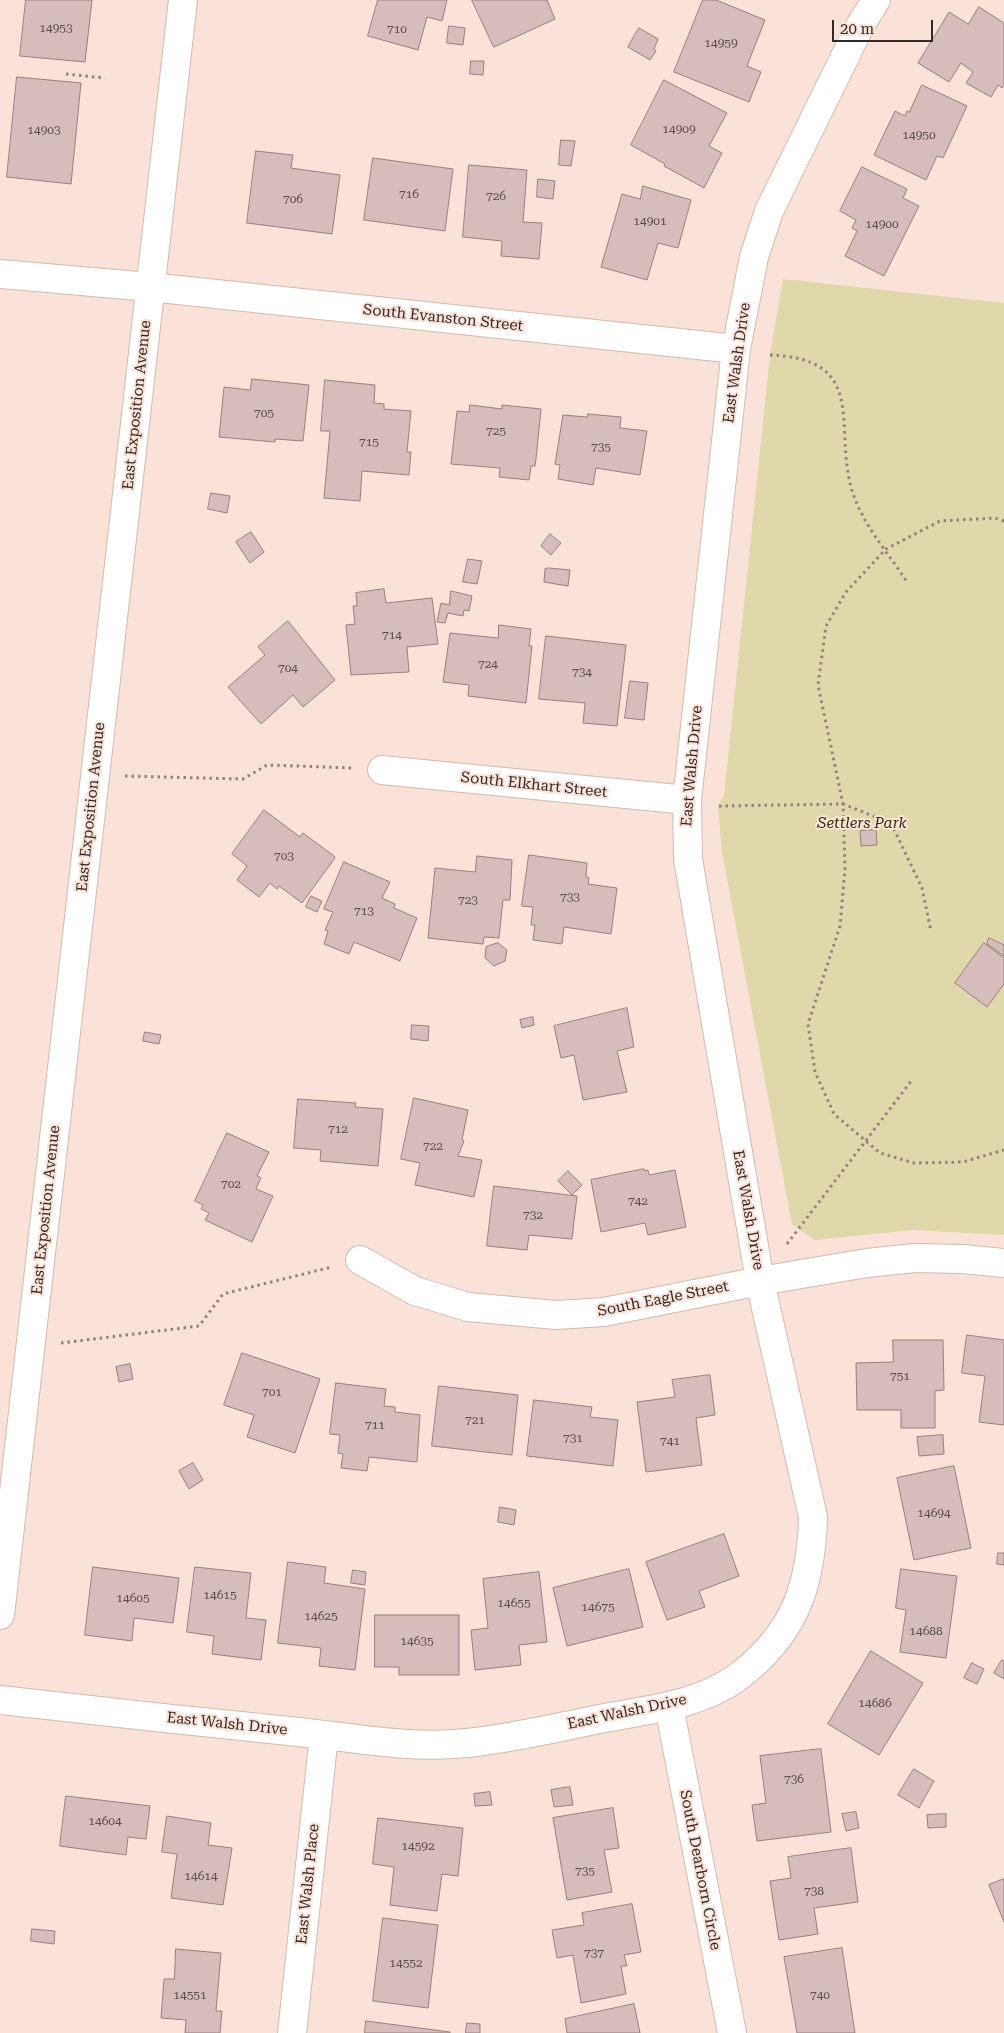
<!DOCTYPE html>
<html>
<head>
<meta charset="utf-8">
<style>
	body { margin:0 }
	#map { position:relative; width:1004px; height:2033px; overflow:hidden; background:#fae2d8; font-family:"Roboto Serif",serif }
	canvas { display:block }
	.scale { position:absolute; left:832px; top:20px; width:101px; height:22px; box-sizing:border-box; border:2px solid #312925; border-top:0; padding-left:6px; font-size:15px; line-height:18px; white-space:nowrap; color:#312925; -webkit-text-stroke:4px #fae2d8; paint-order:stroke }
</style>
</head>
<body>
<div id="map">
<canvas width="1004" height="2033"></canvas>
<div class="scale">20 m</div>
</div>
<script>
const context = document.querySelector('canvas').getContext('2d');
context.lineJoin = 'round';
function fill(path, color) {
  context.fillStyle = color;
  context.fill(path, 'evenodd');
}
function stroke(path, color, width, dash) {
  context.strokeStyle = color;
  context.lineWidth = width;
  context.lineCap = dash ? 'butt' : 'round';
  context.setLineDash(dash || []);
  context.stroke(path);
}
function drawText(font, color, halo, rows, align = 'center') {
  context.font = font + ' "Roboto Serif",serif';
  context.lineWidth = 4;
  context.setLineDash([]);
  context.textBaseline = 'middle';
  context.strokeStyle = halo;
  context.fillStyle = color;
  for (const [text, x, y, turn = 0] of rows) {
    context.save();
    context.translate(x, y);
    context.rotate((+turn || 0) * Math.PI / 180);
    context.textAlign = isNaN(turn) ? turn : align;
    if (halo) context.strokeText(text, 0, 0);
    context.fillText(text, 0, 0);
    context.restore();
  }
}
fill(new Path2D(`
	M783,279L1004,303V1235L913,1230L815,1240L792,1224L722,852L718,806L724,796L770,355Z`), '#dfd8aa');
const building = new Path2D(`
	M26,0H92L85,62L20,56Z
	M378,0H447L442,21L427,17L418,50L368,36Z
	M472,0H547L555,19L494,47Z
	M703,0H716L765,20L747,66L761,72L749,102L674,72Z
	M979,7L1004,23V85L1002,88L998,85L991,97L966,83L973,72L961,63L949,82L918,63L949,12L968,24Z
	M449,26L465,28L463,45L447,43Z
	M639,28L658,39L654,49L656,51L650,60L628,47Z
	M471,61H484L483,75L470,74Z
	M17,77L81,83L71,184L7,177Z
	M664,80L727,113L709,146L722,153L704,188L664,166L665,164L631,145Z
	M922,85L967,106L943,158L937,156L926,180L874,155L895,111L905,116L907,111L909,112Z
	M561,140L575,141L571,166L559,165Z
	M256,151L293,155L291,168L340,175L332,234L247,223Z
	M373,158L453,169L445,231L364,220Z
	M469,165L527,170L523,222L542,223L539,259L501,256L502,241L463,237Z
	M862,167L907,189L903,198L919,206L884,276L845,256L857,231L852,228L856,220L840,211Z
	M538,179L555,181L553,199L537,197Z
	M643,186L691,200L678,248L658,243L647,280L601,267L622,194L640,199Z
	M252,379L309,385L303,441L275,439V442L219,437L224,387L250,390Z
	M325,380L375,385L374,403L384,404V409L411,411L407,452H411L409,475L362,471L360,501L324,498L330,431H321Z
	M470,405L502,409V405L541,409L536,459L535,466H531L529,480L499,477L500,468L451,464L457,411L469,412Z
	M588,414L621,417L620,428L647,431L640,475L596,468L593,485L558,479L560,465L555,464L563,415L587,417Z
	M211,493L230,496L227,513L208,509Z
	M251,532L264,552L250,563L236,542Z
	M550,534L561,543L551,555L541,546Z
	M468,559L482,561L477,584L463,582Z
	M549,568L570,570L568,586L544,582L545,569Z
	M384,589L386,603L432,598L438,644L407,647L409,672L351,675L346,625L355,624L353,606H357L356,593Z
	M451,591L472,596L469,611L464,610L463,616L448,613L445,623L437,622L441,603L449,605Z
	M288,621L335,680L303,707L293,695L261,724L228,687L265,655L258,647Z
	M499,625L531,629L529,646H532L526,703L468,696L469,685L443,682L450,633L498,638Z
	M546,636L626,645L617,726L583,723L585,703L539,699Z
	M630,681L648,683L644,720L625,718Z
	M264,810L300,837L303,833L334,856L335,858L302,903L279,886L277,889L270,883L259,897L237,880L247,866L232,854Z
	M876,830L877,845L861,846L860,831Z
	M529,855L587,863L586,877L589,878L588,884L617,888L611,934L564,927L562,944L533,940L535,925H531L533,907L522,906Z
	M477,856L512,860L510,900H503L499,938L484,937L483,944L428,938L435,868L475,872Z
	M344,862L390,882L382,898L395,904L394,908L417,918L400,961L354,942L349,954L324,944L328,931L325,930L333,912L324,909Z
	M311,896L322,901L317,912L306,907Z
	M989,938L1004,945V956L987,944Z
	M498,943L507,950L505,961L494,966L485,958L486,947Z
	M984,943L1004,958V984L987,1007L955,983Z
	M627,1008L634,1047L617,1051L627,1092L583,1100L574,1055L561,1058L554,1026Z
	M533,1017L534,1025L522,1028L520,1020Z
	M412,1025L429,1026L428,1041L411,1039Z
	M145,1032L161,1035L159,1044L143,1041Z
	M414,1098L468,1110L462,1140L464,1141L458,1156L482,1160L474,1197L415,1185L420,1163L401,1159Z
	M298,1099L356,1103L355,1107L383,1109L378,1166L320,1161L321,1150L294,1148Z
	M227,1133L269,1152L257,1176L261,1178L256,1189L273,1196L252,1242L205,1220L209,1213L201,1209L203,1205L195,1201Z
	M644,1169L645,1171L648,1170L649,1175L675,1170L686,1227L648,1235L645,1223L601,1232L591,1180Z
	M568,1171L582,1185L572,1195L558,1181Z
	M494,1186L577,1196L572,1239L529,1235L527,1250L487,1246Z
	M967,1335L1004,1340V1425L979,1422L985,1376L962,1373Z
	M893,1340H943L944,1390L935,1391V1428H901V1410H857L856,1363L893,1362Z
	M242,1353L320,1379L295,1453L247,1437L254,1415L224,1405Z
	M130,1364L133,1379L119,1382L116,1367Z
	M710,1375L715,1415L696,1418L702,1465L646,1472L637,1402L675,1397L672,1380Z
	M336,1383L386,1389L384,1406L395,1407V1412L420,1415L417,1462L369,1457L367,1471L341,1468L343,1454L338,1453L340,1435L330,1434Z
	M439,1386L518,1395L512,1455L432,1446Z
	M534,1400L592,1407L590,1417L618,1420L613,1466L527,1456Z
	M943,1435L944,1454L919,1456L917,1437Z
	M193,1463L203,1480L189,1489L179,1471Z
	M954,1466L971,1548L914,1560L897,1478Z
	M500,1507L516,1510L514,1525L498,1522Z
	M724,1534L739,1576L699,1591L705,1607L667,1620L646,1562Z
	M998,1553H1004V1565L997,1564Z
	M288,1562L326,1567L324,1583L365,1589L355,1670L319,1666L321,1648L278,1643Z
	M93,1567L179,1578L173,1623L134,1618L132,1641L85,1635Z
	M195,1567L251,1573L246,1618L266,1620L261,1660L212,1654L214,1636L187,1632Z
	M629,1569L643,1627L567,1646L553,1588Z
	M901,1569L957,1576L946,1658L900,1652L906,1610L896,1608Z
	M353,1570L366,1572L365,1585L351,1583Z
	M539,1572L547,1642L519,1645L521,1665L475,1670L471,1630L488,1628L483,1579Z
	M375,1615H459V1675H399V1667H375Z
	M871,1651L923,1683L879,1755L828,1724Z
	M1002,1660L1004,1661V1679L994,1673Z
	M972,1663L984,1669L977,1684L964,1678Z
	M821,1749L831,1832L757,1841L752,1805L766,1803L760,1756Z
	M914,1769L934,1781L919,1808L898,1795Z
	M570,1787L573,1805L554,1807L551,1790Z
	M490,1792L492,1805L475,1806L474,1794Z
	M66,1796L150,1806L146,1839L128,1837L126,1855L60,1846Z
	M613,1808L619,1848L604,1850L612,1892L567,1900L553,1818Z
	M856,1812L859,1828L846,1831L842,1814Z
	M946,1814V1827L928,1828L927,1815Z
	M167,1816L211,1823L208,1845L232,1848L223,1905L171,1898L177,1854L162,1852Z
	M378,1818L463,1828L458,1876L442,1874L437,1911L390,1905L394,1867L373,1864Z
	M851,1848L858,1902L814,1908L818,1934L779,1940L770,1881L791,1878L788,1857Z
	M1004,1879V1922L989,1885Z
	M632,1904L641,1952L624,1955L627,1966H621L626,1994L581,2003L573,1955L557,1958L552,1930L584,1925L582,1913Z
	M383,1918L438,1925L428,2008L373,2001Z
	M32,1929L55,1931L54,1944L31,1941Z
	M842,1948L855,2033H797L784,1957Z
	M176,1949L221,1953L216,2011H222L220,2033H185L186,2020L161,2018L164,1979H174Z
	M634,2004L640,2033H567L565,2019Z
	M366,2021L450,2032V2033H365Z
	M467,2023L480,2024V2033H466Z`);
fill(building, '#d6bcbb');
stroke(building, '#977f7e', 1);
const street = new Path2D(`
	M150,287L736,349
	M382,770L687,800
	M360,1260L415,1291L468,1307L556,1315L604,1312L760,1281L867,1263L915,1258L963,1259L1004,1263
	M0,1700C100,1711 199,1722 299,1732C353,1738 412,1749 467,1743C515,1738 563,1726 610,1717C654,1709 702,1704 739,1676C795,1633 811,1586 813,1517L760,1281L688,859L687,800L736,349L754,257L769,211L860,26L876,0
	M669,1706L732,2033
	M292,2033L324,1735`);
const secondary = new Path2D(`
	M0,274L150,287
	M0,1615L183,0`);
stroke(street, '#d1bbb0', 30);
stroke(secondary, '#d1bbb0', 30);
stroke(new Path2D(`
	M66,74L105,78
	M770,355C868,359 834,423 851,487C861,523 887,551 907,582
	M1004,521L995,518L940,521L886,549L846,592L826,626L818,685L843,804L845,869L840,926L808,1024L815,1072L834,1114L880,1153L914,1163L963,1162L1004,1150
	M125,776L243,779L267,765L353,768
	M719,806L843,804L891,823L922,888L931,931
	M787,1244L912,1080
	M61,1343L199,1326L223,1294L332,1267`), '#91827b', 3, [2.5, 4]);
stroke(street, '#fff', 28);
stroke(secondary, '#fff', 28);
drawText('12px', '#5a4e4a', null, [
	["14953",56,28],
	["710",397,29],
	["14959",721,43],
	["14909",679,129],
	["14903",44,130],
	["14950",919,135],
	["716",409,194],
	["726",496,196],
	["706",293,199],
	["14901",650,221],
	["14900",882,224],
	["705",264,413],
	["725",496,431],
	["715",369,442],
	["735",601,447],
	["714",392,635],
	["724",488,664],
	["704",288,668],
	["734",582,672],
	["703",284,856],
	["733",570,897],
	["723",468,900],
	["713",364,911],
	["712",338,1129],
	["722",433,1146],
	["702",231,1184],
	["742",638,1201],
	["732",533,1215],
	["751",900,1376],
	["701",272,1392],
	["721",475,1420],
	["711",375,1425],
	["731",573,1438],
	["741",670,1441],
	["14694",934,1513],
	["14615",220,1595],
	["14605",133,1598],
	["14655",514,1603],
	["14675",598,1607],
	["14625",321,1616],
	["14688",926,1631],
	["14635",417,1641],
	["14686",875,1703],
	["736",794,1779],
	["14604",105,1821],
	["14592",418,1846],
	["735",585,1871],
	["14614",201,1876],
	["738",814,1891],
	["737",594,1953],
	["14552",406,1963],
	["14551",190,1995],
	["740",820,1995]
]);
drawText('15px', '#312925', '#fae2d8', [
	["South Evanston Street",443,318,6],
	["East Walsh Drive",737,363,-82],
	["East Exposition Avenue",137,405,-84],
	["East Walsh Drive",692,766,-85],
	["South Elkhart Street",534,785,6],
	["East Exposition Avenue",91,807,-84],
	["East Exposition Avenue",46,1210,-84],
	["East Walsh Drive",748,1210,80],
	["South Eagle Street",663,1299,-11],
	["East Walsh Drive",627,1712,-12],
	["East Walsh Drive",227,1724,6],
	["South Dearborn Circle",700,1870,79],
	["East Walsh Place",308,1884,-84]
]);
drawText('italic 15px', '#363004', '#fae2d8', [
	["Settlers Park",862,824]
]);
</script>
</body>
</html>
